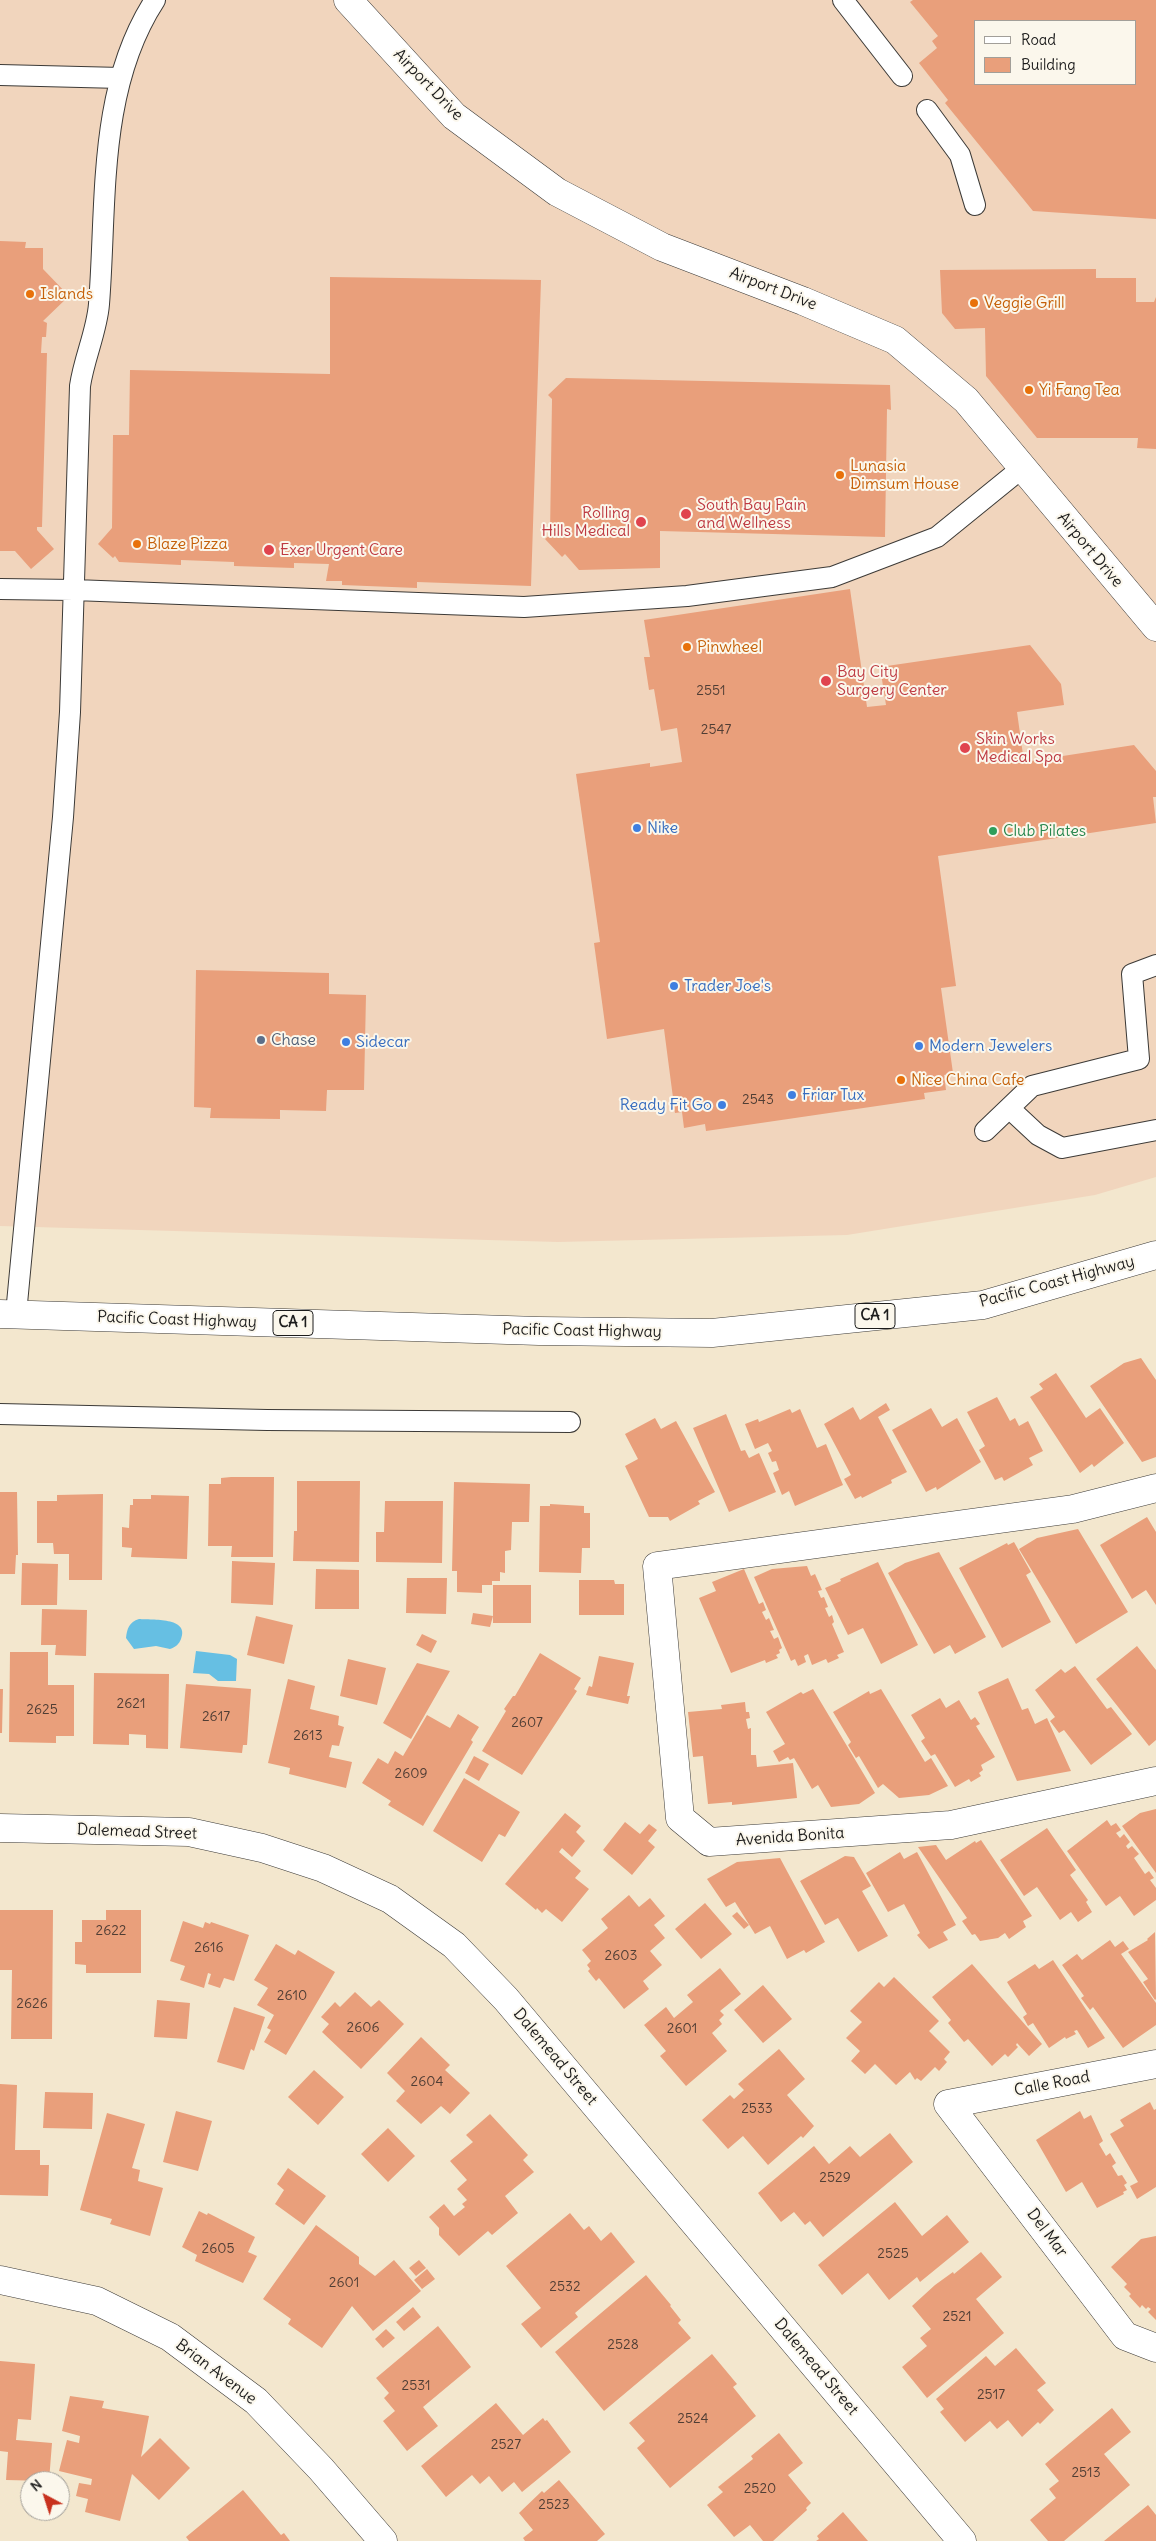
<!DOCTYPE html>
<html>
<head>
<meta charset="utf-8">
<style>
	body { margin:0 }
	#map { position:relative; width:1156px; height:2541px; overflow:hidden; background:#f3e7ce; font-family:Delius,sans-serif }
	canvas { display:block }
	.legend { position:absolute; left:974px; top:20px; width:162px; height:65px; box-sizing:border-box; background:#fbf7ec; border:1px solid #a29f99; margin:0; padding:6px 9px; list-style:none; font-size:15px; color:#1c1c1c }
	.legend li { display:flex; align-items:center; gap:10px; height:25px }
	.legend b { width:25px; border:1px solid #a29f99 }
	.north { position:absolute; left:20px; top:2471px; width:50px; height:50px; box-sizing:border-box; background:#fbf7ec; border:1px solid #a29f99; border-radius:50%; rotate:320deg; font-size:14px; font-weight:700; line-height:20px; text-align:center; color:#1c1c1c }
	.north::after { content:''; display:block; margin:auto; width:18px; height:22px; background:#c8321e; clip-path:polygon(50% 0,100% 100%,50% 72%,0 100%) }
</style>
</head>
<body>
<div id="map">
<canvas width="1156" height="2541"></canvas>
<ul class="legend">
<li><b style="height:6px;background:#fff"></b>Road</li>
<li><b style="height:14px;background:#e99f7b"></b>Building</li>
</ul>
<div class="north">N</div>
</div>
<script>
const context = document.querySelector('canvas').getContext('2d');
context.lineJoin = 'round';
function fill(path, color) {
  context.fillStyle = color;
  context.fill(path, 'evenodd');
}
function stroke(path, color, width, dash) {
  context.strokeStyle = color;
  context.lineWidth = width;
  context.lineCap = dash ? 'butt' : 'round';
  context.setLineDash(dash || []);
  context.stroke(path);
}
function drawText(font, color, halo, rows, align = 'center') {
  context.font = font + ' Delius,sans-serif';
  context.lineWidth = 4;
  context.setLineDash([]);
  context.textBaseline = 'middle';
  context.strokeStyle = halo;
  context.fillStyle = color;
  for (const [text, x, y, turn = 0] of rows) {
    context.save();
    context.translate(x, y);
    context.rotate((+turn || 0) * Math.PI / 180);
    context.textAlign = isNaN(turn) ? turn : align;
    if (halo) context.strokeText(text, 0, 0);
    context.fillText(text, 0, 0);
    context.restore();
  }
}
fill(new Path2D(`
	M0,0H1156V1177L1095,1195L847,1235L558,1242L0,1226ZM975,21H1135V84H975Z`), '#f1d5bd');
fill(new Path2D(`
	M139,1619C152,1620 190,1617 181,1639C179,1644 176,1647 170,1649L156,1646L134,1649L126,1638C127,1629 129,1622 139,1619Z
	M196,1651L230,1655L237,1659L236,1681H218L209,1674L193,1673Z`), '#66bfe3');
fill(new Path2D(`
	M913,0H1156V219L1033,211L945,103L948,100L919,63L937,48L932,41L938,36L910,2ZM975,21H1135V84H975Z
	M0,241L26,242L25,248H43V269L69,296L43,321L47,323L46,337H42L41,353H47L42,527H37V530L54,549L31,569L15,551H0Z
	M1096,269V278H1136V302H1154L1156,297V449L1137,448L1138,438H1037L986,376L985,328L955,329L942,313L940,270Z
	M330,277L541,280L531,586L417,582V588L342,585V581H326L329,564L294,563V568L234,566V562L181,560V565L119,562L115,556L113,558L98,544L112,528L113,435H129L130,370L330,374Z
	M566,378L890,385L891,410L887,409L885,537L660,531V568L579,570L565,554L562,557L545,539L550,535L552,399L548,395Z
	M850,589L867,707L886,705L880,667L1030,645L1061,684L1064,705L1017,712L1024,762L1134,745L1156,771V797H1153L1156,823L938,856L956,986L941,988L953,1073L944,1075L946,1090L924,1093L925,1099L706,1131L705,1124L684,1128L682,1112L675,1113L664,1029L607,1039L594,943L600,942L576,774L650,763V767L682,762L677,728L661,731L654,689L649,690L644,657H650L644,620Z
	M196,970L329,973V994L366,995L364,1090H327L326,1111L280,1110V1119L210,1118L211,1108L194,1107Z
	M1141,1358L1156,1380V1457L1142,1462L1090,1386L1124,1363Z
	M1056,1373L1086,1418L1100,1408L1124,1443L1094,1467L1092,1464L1080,1473L1030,1397L1043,1389L1039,1384Z
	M997,1397L1010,1421L1015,1418L1019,1426L1028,1421L1043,1451L1029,1458L1033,1465L1004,1481L1002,1477L995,1480L979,1450L985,1446L967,1412Z
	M886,1403L890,1410L878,1417L907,1472L891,1480L892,1483L862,1498L861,1496L855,1499L844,1479L851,1475L824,1424L853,1407L860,1420Z
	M931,1408L942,1427L957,1418L981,1462L937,1490L936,1487L926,1492L892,1430Z
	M790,1409L792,1413L800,1409L817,1448L826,1444L843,1485L795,1506L789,1491L782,1495L773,1473L779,1470L776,1461L772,1462L768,1453L772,1451L768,1443L755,1449L745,1424L758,1419L759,1422Z
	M726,1414L741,1451L745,1450L749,1458L759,1453L776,1492L729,1512L693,1428Z
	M655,1418L661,1429L676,1421L715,1492L698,1501L700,1504L670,1521L668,1517H649L625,1466L638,1459L625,1434Z
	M231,1477H274L273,1557H231L232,1546H208L209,1484H221V1478Z
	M297,1481H360L359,1562L293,1561L294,1531H297Z
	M454,1482L530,1484L529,1522H512L511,1550L505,1551V1573L500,1572V1581H492V1585H482V1593L457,1592V1571H452Z
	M0,1492H17L18,1555H16L15,1574H0Z
	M103,1494L102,1580H69V1554H54L53,1543H37V1501H57V1495Z
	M151,1495L189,1496L187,1559L131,1557L132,1548L122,1547V1527L129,1528L130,1505H133V1499H151Z
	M385,1501H443L442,1563L376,1562V1532H384Z
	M550,1504L584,1506V1513H590V1548H582L581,1573L539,1572L540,1506H550Z
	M1147,1517L1156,1532V1605L1146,1590L1132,1599L1100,1545Z
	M1078,1529L1128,1612L1076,1644L1019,1549L1037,1538Z
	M1014,1542L1031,1572L1026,1575L1051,1622L1002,1648L959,1568L1007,1543L1008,1545Z
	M939,1552L986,1637L955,1654L950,1645L934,1654L888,1573L905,1563Z
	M232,1561L275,1563L273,1605L231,1603Z
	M878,1562L918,1645L881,1664L863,1628L848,1635L825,1588L841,1581L840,1579Z
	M22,1563L58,1564L57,1605H21Z
	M807,1566L811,1576L815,1574L822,1590L818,1591L821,1598L824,1597L828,1607L825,1608L829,1617L832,1615L834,1622L832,1624L844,1652L837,1655L839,1658L828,1663L826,1659L812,1665L808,1654L804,1656L806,1662L798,1666L795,1659L791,1661L754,1577L772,1569Z
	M316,1569L359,1570V1609H315Z
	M744,1569L759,1604L763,1602L766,1610L762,1612L766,1620L769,1618L774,1630L770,1631L774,1639L778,1637L782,1648L779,1650L780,1653L776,1655L778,1658L766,1663L765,1660L731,1673L699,1598L716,1591L712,1582Z
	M407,1578H447L446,1614L406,1613Z
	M579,1580H614L615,1584H624V1615H579Z
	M493,1585H531V1623H493Z
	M42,1609L87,1610L86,1656L55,1655L56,1645H41Z
	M473,1613L493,1616L490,1627L471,1624Z
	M256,1616L293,1625L284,1664L247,1655Z
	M422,1634L437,1641L431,1653L416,1645Z
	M1137,1646L1156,1670V1740L1149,1746L1096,1679Z
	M10,1652H48V1685H74V1736H56V1743L9,1742Z
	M540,1653L581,1678L574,1689L577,1691L522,1775L482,1751L506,1711L504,1709L513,1696H515Z
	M599,1656L634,1663L627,1696H630L628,1704L586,1695L589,1686L592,1687Z
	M348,1659L386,1668L377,1705L340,1696Z
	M417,1663L450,1671L411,1739L383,1723Z
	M1075,1666L1107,1709L1111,1707L1132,1734L1091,1765L1064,1730L1059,1733L1050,1721L1055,1717L1035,1690L1061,1669L1065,1673Z
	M94,1673L169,1674L168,1749L146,1748V1735L129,1734V1745L93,1744Z
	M1008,1678L1022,1710L1028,1708L1035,1724L1047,1718L1071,1771L1017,1781L978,1692Z
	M288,1679L315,1686L310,1709L339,1716L338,1725L344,1727L339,1746L332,1745L329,1757L352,1762L346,1788L289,1774L290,1768L268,1763Z
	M186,1684L251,1689L247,1745H243L242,1753L180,1748Z
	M0,1689H3L2,1733H0Z
	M813,1689L875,1793L859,1804L831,1807L818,1785L812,1789L794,1758L790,1760L788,1757L779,1762L773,1751L785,1744L766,1712L801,1692L803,1694Z
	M881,1689L925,1762L931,1758L948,1786L929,1795L899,1798L883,1784L878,1788L859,1756L856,1758L848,1745L851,1742L833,1712L869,1691L870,1694Z
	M940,1698L946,1708L959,1700L971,1720L975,1717L980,1724L976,1726L995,1757L981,1765L983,1770L979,1773L981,1776L971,1782L969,1779L955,1787L935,1754L931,1756L921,1741L925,1738L911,1715Z
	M745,1702L746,1712H749L750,1718L746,1719L748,1729L751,1728V1755H756L757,1767L793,1763L797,1798L732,1805V1802L708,1804L703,1756L693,1757L688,1712L722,1709L721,1705Z
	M458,1714L479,1727L471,1740L473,1742L423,1826L388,1805L391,1801L362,1783L378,1758L388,1764L395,1751L403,1756L427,1715L450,1728Z
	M474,1756L489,1764L479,1781L465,1773Z
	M464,1778L520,1812L505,1837L499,1834L482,1862L433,1831Z
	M1156,1809V1873L1122,1826L1140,1813Z
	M565,1813L581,1826L576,1832L585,1841L572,1857L562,1848L559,1852L581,1871L575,1878L589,1889L562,1922L546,1909L542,1913L537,1908L536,1910L505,1884Z
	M1107,1820L1111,1826L1116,1823L1121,1830L1116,1833L1120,1838L1124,1834L1130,1842L1126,1846L1128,1849L1132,1846L1139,1854L1134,1858L1145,1874L1149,1871L1154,1878L1150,1880L1156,1888V1900L1134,1916L1120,1896L1106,1906L1067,1851Z
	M625,1822L640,1834L649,1824L657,1830L648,1841L655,1847L632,1875L603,1850Z
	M1047,1828L1076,1870L1070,1875L1088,1900L1086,1902L1092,1912L1078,1922L1071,1912L1060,1920L1037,1887L1024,1896L1000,1860Z
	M981,1840L1032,1916L1023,1921L1026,1927L1009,1939L1005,1933L998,1938L980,1941L975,1934L972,1935L962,1921L967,1918L918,1847L936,1845L946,1860L975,1841L976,1843Z
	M900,1852L904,1859L917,1852L956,1925L943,1932L948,1940L929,1949L917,1935L920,1933L904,1904L888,1912L866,1873Z
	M845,1856L854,1857L871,1886L862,1891L888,1936L858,1952L838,1918L825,1925L800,1881Z
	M780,1858L825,1942L806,1953L804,1950L787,1959L770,1926L755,1934L735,1902L726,1907L707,1879L737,1862Z
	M629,1895L639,1907L650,1898L665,1916L654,1925L665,1938L650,1951L662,1965L643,1981L649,1989L624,2009L599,1978L596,1981L588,1971L590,1969L587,1965L591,1961L582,1950L608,1928L601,1919Z
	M705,1903L732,1934L701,1959L675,1929Z
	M0,1910H53L52,2039H11L12,1970H0Z
	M106,1910H141V1973H86V1965L75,1964V1942H82V1920H106Z
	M737,1912L749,1925L744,1929L732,1916Z
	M183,1921L203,1928L205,1922L210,1924L211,1922L249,1935L234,1981L224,1978L220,1988L208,1984L211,1974L208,1973L204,1988L180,1980L185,1966L170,1961Z
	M1155,1932L1156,1999L1155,2000L1143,1982L1148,1979L1128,1952L1148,1940L1147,1939Z
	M1110,1940L1115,1947L1123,1941L1129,1949L1121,1954L1156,2003V2025L1123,2048L1093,2007L1090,2010L1081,1998L1084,1996L1062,1965L1077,1954L1082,1960Z
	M276,1944L295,1955L298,1950L335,1972L286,2055L264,2042L271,2030L267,2028L274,2015L257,2005L268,1988L254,1980Z
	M1053,1960L1105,2038L1088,2048L1077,2030L1074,2031L1076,2034L1066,2039L1065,2037L1049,2048L1033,2023L1028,2026L1023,2017L1027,2014L1007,1982L1035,1964L1039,1969Z
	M972,1964L1042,2044L1029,2056L1017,2043L1016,2045L1018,2047L1008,2057L1005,2054L992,2066L968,2039L964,2042L948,2023L951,2020L932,1997Z
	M720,1968L741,1994L720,2011L724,2015L719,2020L722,2024L712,2033L727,2051L686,2086L660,2056L666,2051L644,2025L666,2007L674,2018L693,2002L687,1995Z
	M894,1977L939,2021L929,2031L950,2052L944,2059L947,2062L939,2071L935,2067L921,2081L917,2078L915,2080L910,2072L896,2085L875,2064L865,2074L851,2061L860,2051L846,2038L862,2022L850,2011L879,1982L884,1987Z
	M763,1985L792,2019L763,2043L734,2010Z
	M355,1992L371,2007L379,2000L404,2024L361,2069L322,2032L329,2024L321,2017L335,2002L340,2007Z
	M157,2000L190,2003L187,2039L154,2037Z
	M234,2007L265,2017L254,2051L251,2049L244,2070L217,2062Z
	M421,2037L450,2065L445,2070L470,2093L450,2114L441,2106L421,2124L396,2101L405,2091L387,2073Z
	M779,2049L805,2079L787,2095L814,2126L803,2138L801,2136L768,2165L743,2136L728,2149L702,2120L730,2095L734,2099L744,2090L738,2084Z
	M314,2070L344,2097L318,2125L288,2097Z
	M0,2084L17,2085L15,2150H40V2165H49L48,2196L0,2195Z
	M45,2092L93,2093L92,2129L43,2128Z
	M1150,2102L1154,2110L1156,2109V2187L1137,2199L1130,2186L1138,2182L1110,2134L1124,2126L1120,2120Z
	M176,2111L212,2121L198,2171L163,2162Z
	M1080,2111L1084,2119L1091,2115L1103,2141L1099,2144L1106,2156L1110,2153L1116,2163L1112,2166L1118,2176L1122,2175L1127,2183L1124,2185L1127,2190L1123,2192L1124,2194L1097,2208L1082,2182L1066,2192L1036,2140Z
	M107,2113L145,2124L132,2168L140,2170L138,2181L163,2188L150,2236L110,2224L112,2219L80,2210Z
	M490,2114L528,2155L523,2160L534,2172L505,2196L518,2213L492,2235L488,2231L459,2256L439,2235V2228L429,2217L444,2204L454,2216L465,2207L462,2204L467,2200L457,2189L467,2180L450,2161L473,2142L466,2135Z
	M388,2128L415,2156L388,2182L361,2154Z
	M890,2133L913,2162L823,2237L810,2221L805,2225L794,2212L781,2222L758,2193L814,2146L829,2164L850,2146L860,2157Z
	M288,2168L326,2196L304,2225L275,2204L284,2190L277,2184Z
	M895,2202L922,2236L947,2215L969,2242L920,2282L917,2277L889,2300L868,2273L842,2295L818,2265Z
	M199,2211L207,2215L208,2213L255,2237L248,2252L257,2256L243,2283L195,2261L197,2255L182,2247Z
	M570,2213L584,2230L589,2226L601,2241L611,2232L635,2262L575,2313L578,2317L541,2348L521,2324L541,2308L506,2266Z
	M316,2225L359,2257V2264L375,2276L394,2260L421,2291L373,2331L352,2306L322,2348L288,2324L291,2319L263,2299Z
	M1156,2236V2320L1148,2312L1151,2309L1148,2307L1146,2309L1142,2305L1140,2308L1129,2296L1131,2294L1124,2287L1127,2284L1111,2267L1141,2239Z
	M981,2252L1002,2277L976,2299L1004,2333L927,2398L902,2367L927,2346L920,2338L931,2329L912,2306L935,2285L953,2272L954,2274Z
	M419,2260L426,2268L416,2276L409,2268Z
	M427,2269L435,2279L422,2289L414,2280Z
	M646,2275L671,2305L670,2306L681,2320L678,2323L691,2338L604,2411L555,2352Z
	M413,2307L421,2317L404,2331L396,2322Z
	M438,2326L471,2367L423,2407L438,2426L407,2451L383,2421L395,2411L384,2398L389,2393L376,2378Z
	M386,2329L395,2338L383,2348L375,2339Z
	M1016,2348L1046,2383L1037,2390L1054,2410L1040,2424L1038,2422L1022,2437L1008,2420L997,2429L990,2421L965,2442L940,2412L944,2409L936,2399L986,2356L995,2366Z
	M712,2354L737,2384L733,2387L756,2416L670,2488L637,2448L645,2441L629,2423Z
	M0,2361L35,2364L31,2420L18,2419L16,2440L52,2443L49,2481L6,2480L8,2452L0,2451Z
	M70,2396L104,2401L102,2408L149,2416L141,2457L160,2438L190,2468L159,2500L132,2474L120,2521L85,2512L88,2499L76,2496L79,2483L91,2485L92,2479L59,2471L67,2440L79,2443L80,2436L62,2431Z
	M496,2403L523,2435L543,2418L545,2421L547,2420L571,2452L522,2492L514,2482L502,2492L489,2476L480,2484L472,2475L446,2497L421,2466Z
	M1112,2408L1131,2432L1104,2454L1130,2485L1064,2541H1048L1030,2520L1056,2498L1049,2489L1059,2481L1045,2464Z
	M779,2433L803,2463L788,2475L811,2503L806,2508L807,2510L773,2541H763L750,2525L734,2537L707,2505L723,2492L718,2487L753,2459L751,2456Z
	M559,2480L605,2534L597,2541H525L523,2538L533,2530L519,2513L542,2491L544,2493Z
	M243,2490L281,2535L284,2533L290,2541H189L186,2537Z
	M1148,2505L1156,2515V2541H1104Z
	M843,2512L868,2541H816L819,2539L817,2536Z`), '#e99f7b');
const lane = new Path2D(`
	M843,0L902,76
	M0,75L121,78
	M927,110L960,155L975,205
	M0,589L74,590L524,607L687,596L832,577L937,537L1022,468
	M1009,1108L1038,1135L1062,1148L1156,1130
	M985,1131L1032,1086L1139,1059L1132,974L1156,965
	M16,1314L63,817L70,712L80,386C84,358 97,331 99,304C107,203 97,89 155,0
	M0,1414L267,1420L570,1422`);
const street = new Path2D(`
	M348,0L454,116L557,192L662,247L803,301L895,340L966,400L1156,627
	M1156,1488L1073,1509L657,1566L680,1818L709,1842L951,1825L1156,1781
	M0,1828L189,1832L262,1848L323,1868L390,1899L454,1945L506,1999L962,2541
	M1156,2064L948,2104L1125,2336L1156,2348
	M0,2280L97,2301L170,2337L256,2401L321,2469L383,2541`);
const highway = new Path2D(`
	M0,1314L539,1331L712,1333L983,1305L1156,1255`);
stroke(lane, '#3c3a37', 22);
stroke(street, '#3c3a37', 29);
stroke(highway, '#3c3a37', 29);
stroke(lane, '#fff', 20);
stroke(street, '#fff', 28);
stroke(highway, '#fff', 28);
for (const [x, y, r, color] of [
	[30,294,5,"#e8710a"],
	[974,303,5,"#e8710a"],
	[1029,390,5,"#e8710a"],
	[840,475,5,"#e8710a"],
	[686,514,6,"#e0444e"],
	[641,522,6,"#e0444e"],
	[137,544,5,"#e8710a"],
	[269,550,6,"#e0444e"],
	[687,647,5,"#e8710a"],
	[826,681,6,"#e0444e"],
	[965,748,6,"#e0444e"],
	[637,828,5,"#3f7fe0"],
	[993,831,5,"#2e9e5b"],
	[674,986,5,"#3f7fe0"],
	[261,1040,5,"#5c6f8a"],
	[346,1042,5,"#3f7fe0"],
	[919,1046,5,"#3f7fe0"],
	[901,1080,5,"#e8710a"],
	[792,1095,5,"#3f7fe0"],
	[722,1105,5,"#3f7fe0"]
]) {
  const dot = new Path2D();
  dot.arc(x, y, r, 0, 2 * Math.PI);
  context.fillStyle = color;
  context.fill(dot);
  stroke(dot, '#fbf7ec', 2);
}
drawText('14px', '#4f3d34', null, [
	["2551",711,691],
	["2547",716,730],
	["2543",758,1100],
	["2621",131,1704],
	["2625",42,1710],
	["2617",216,1717],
	["2607",527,1723],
	["2613",308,1736],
	["2609",411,1774],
	["2622",111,1931],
	["2616",209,1948],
	["2603",621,1956],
	["2610",292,1996],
	["2626",32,2004],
	["2606",363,2028],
	["2601",682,2029],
	["2604",427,2082],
	["2533",757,2109],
	["2529",835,2178],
	["2605",218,2249],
	["2525",893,2254],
	["2601",344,2283],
	["2532",565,2287],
	["2521",957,2317],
	["2528",623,2345],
	["2531",416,2386],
	["2517",991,2395],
	["2524",693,2419],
	["2527",506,2445],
	["2513",1086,2473],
	["2520",760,2489],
	["2523",554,2505]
]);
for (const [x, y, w] of [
	[875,1316,40],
	[293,1323,40]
]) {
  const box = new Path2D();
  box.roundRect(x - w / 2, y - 12.5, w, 25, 4);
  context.fillStyle = '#fbf7ec';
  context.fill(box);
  stroke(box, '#1c1c1c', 1);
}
drawText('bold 15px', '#1c1c1c', null, [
	["CA 1",875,1316],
	["CA 1",293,1323]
]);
drawText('16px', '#1c1c1c', '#fbf7ec', [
	["Airport Drive",428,85,46],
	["Airport Drive",773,289,21],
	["Airport Drive",1090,550,50],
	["Pacific Coast Highway",1057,1282,-15],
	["Pacific Coast Highway",177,1320,2],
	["Pacific Coast Highway",582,1331,1],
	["Dalemead Street",137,1832,2],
	["Avenida Bonita",790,1837,-4],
	["Dalemead Street",555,2057,50],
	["Calle Road",1052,2084,-11],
	["Del Mar",1047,2233,53],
	["Dalemead Street",816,2367,50],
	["Brian Avenue",216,2372,37]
]);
drawText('16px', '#c56008', '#fbf7ec', [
	["Islands",40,294],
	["Veggie Grill",984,303],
	["Yi Fang Tea",1039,390],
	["Lunasia",850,466],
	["Dimsum House",850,484],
	["Blaze Pizza",147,544],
	["Pinwheel",697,647],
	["Nice China Cafe",911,1080]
], 'left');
drawText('16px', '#be3a42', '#fbf7ec', [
	["South Bay Pain",697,505],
	["and Wellness",697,523],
	["Rolling",630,513,"right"],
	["Hills Medical",630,531,"right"],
	["Exer Urgent Care",280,550],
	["Bay City",837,672],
	["Surgery Center",837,690],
	["Skin Works",976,739],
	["Medical Spa",976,757]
], 'left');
drawText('16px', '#366cbe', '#fbf7ec', [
	["Nike",647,828],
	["Trader Joe's",684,986],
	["Sidecar",356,1042],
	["Modern Jewelers",929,1046],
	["Friar Tux",802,1095],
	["Ready Fit Go",712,1105,"right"]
], 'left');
drawText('16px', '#27864d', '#fbf7ec', [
	["Club Pilates",1003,831]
], 'left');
drawText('16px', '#4e5e75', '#fbf7ec', [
	["Chase",271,1040]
], 'left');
</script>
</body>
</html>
